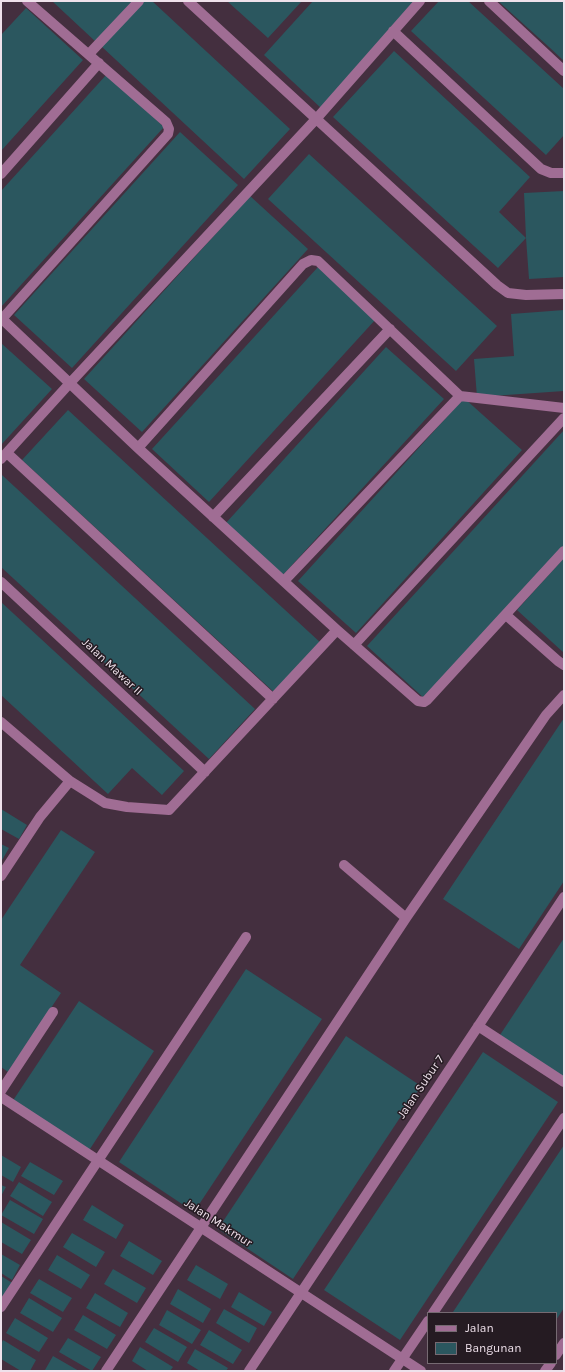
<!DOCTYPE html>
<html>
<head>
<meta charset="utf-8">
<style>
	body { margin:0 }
	#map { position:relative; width:565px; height:1372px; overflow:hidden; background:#442f3f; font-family:Karla,sans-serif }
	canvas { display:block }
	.frame { position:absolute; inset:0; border:2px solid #efe1eb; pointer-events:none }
	.legend { position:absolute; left:427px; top:1312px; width:130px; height:52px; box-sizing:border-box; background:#251b22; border:1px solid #766a72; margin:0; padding:5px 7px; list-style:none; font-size:12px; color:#efe1eb }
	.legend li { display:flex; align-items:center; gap:8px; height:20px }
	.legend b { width:20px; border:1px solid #766a72 }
</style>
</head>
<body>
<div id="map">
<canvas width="565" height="1372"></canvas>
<div class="frame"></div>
<ul class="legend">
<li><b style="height:5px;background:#a06d94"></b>Jalan</li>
<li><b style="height:11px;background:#2b575f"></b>Bangunan</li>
</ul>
</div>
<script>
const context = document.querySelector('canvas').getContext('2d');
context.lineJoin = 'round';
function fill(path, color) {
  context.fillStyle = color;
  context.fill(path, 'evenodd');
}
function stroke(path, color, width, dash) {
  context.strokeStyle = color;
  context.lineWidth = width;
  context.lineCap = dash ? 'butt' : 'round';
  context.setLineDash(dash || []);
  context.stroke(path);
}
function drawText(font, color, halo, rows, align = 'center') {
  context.font = font + ' Karla,sans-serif';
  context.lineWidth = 3;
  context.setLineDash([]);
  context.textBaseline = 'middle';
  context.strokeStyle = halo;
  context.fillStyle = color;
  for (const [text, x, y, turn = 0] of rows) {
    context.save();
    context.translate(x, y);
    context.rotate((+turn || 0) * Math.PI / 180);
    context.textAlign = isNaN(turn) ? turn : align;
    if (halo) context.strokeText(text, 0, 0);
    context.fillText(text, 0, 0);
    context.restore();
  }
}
fill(new Path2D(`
	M52,1H133L96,42Z
	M143,1H152L290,129L244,179L101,46Z
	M227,1H302L268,38Z
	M313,1H418L321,108L264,55Z
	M439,1H468L564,89V135L546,155L411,31Z
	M498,1H564V61L549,47Z
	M26,8L83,60L1,151V35Z
	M394,51L530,177L499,212L526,238L524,193L564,191V277L529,279L526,238L498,268L333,117Z
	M107,74L164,127L1,307V191Z
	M180,132L238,185L72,368L14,315Z
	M309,154L497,326L456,371L268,199Z
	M250,196L308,249L142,432L84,379Z
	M318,267L376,319L209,502L152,449Z
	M564,310V391L477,397L474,359L514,356L511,314Z
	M1,343L52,389L1,445Z
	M386,347L444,399L282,576L225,524Z
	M464,398L522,450L356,633L298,581Z
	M68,410L322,644L276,694L22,460Z
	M564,430V546L425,699L367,646Z
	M2,475L255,709L209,759L1,567Z
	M564,558V653L517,610Z
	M1,602L184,771L162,795L132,768L108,794L1,695Z
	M564,718V881L519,949L443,899Z
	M1,809L27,825L19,839L1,829Z
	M61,830L95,852L20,965L61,993L8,1072L1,1067V920Z
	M1,844L9,848L1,862Z
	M564,938V1077L500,1035Z
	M246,969L322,1019L194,1212L119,1162Z
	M79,1001L154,1051L88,1152L12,1102Z
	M346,1036L421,1086L293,1279L218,1229Z
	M483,1052L558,1102L400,1340L324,1290Z
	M564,1145V1308L556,1320V1313H454L453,1312Z
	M1,1155L21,1167L13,1182L1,1175Z
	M30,1162L63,1181L54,1195L21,1176Z
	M19,1182L52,1202L43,1216L10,1196Z
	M1,1185L6,1187L1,1196Z
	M10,1200L43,1219L34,1234L1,1215Z
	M92,1205L124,1225L116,1239L83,1220Z
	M1,1222L31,1240L22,1254L1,1242Z
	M72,1233L105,1252L96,1267L63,1247Z
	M129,1241L162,1261L153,1275L120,1256Z
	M1,1254L20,1265L12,1280L1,1273Z
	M57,1255L90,1275L81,1289L48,1270Z
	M196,1265L228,1284L220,1299L187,1280Z
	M113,1269L146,1288L137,1303L104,1284Z
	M1,1276L14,1284L5,1298L1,1296Z
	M39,1279L72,1298L63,1312L30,1293Z
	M178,1289L211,1309L203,1323L170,1304Z
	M239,1292L272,1312L264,1326L231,1307Z
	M95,1293L128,1313L120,1327L86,1308Z
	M29,1298L62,1318L53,1332L20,1313Z
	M224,1309L257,1328L249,1343L216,1323Z
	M167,1310L201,1330L192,1344L159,1325Z
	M83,1315L116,1335L107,1349L74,1330Z
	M15,1318L48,1338L39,1352L6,1333Z
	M154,1328L187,1347L178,1362L145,1342Z
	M209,1330L242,1350L233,1364L200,1345Z
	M68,1338L101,1357L92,1371L59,1352Z
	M3,1340L36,1360L30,1371H21L1,1359V1344Z
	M140,1347L173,1367L170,1371H148L132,1361Z
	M195,1349L228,1368L226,1371H200L187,1363Z
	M53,1356L79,1371L45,1370Z`), '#2b575f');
stroke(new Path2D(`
	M188,1L497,285L508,293L526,295L564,294
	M489,1L564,71
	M393,31L541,169L551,173H564
	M89,54L139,1
	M1,174L99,63
	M1,318L138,448L337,630L418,701L424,702L427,700L564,551
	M1,320L168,134L169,129L166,122L27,1
	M138,448L303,264L311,260L318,261L460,396L564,408
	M7,453L273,699
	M1,459L70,383L317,118L420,1
	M213,517L390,329
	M284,581L460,396
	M1,582L205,772
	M506,615L558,661L564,665
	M354,645L564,418
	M1,722L70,781L105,803L127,807L169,810L337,630
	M344,865L406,918
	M1,876L40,817L70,781
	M478,1026L564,1082
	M1,1091L53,1012
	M1,1097L421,1371
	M1,1307L246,937
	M433,1313L564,1118
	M556,1355L564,1343
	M106,1371L406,918L546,715L564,695
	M249,1371L564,897
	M394,1371L428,1321
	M545,1371L551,1363`), '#a06d94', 10);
drawText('12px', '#efe1eb', '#251b22', [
	["Jalan Mawar II",112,667,43],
	["Jalan Subur 7",421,1087,-56],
	["Jalan Makmur",218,1223,33]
]);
</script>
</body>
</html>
